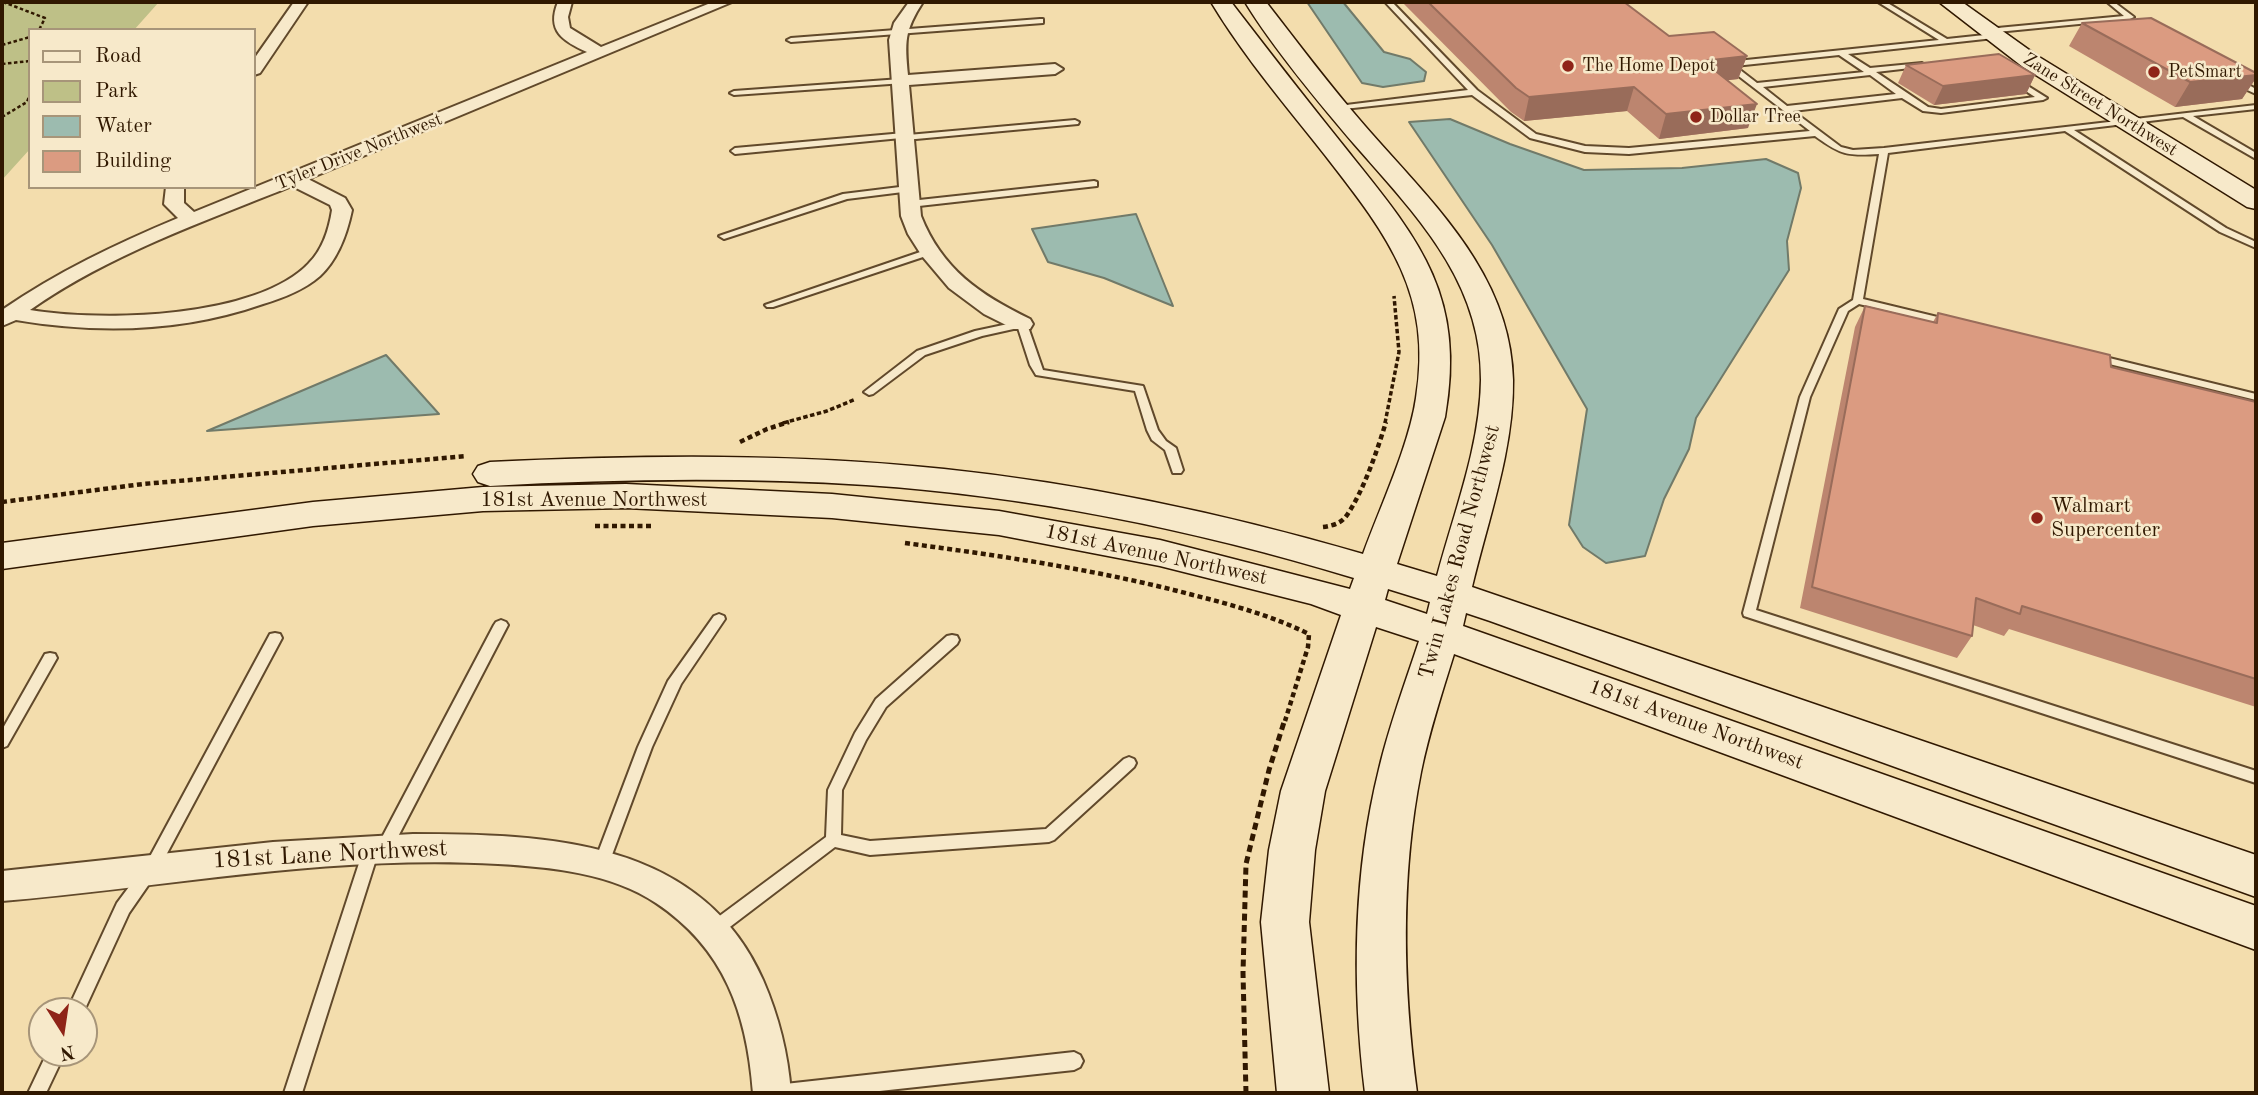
<!DOCTYPE html>
<html>
<head>
<meta charset="utf-8">
<style>
	body { margin:0 }
	#map { position:relative; width:2258px; height:1095px; overflow:hidden; background:#f3ddad; font-family:"Old Standard TT",serif }
	canvas { display:block }
	.frame { position:absolute; inset:0; border:4px solid #301800; pointer-events:none }
	.legend { position:absolute; left:28px; top:28px; width:228px; height:161px; box-sizing:border-box; background:#f7e9ca; border:2px solid #a79579; margin:0; padding:9px 12px; list-style:none; font-size:21px; color:#301800 }
	.legend li { display:flex; align-items:center; gap:14px; height:35px }
	.legend b { width:35px; border:2px solid #a79579 }
	.north { position:absolute; left:28px; top:997px; width:70px; height:70px; box-sizing:border-box; background:#f7e9ca; border:2px solid #a79579; border-radius:50%; rotate:168deg; font-size:19px; font-weight:700; line-height:28px; text-align:center; color:#301800 }
	.north::after { content:''; display:block; margin:auto; width:24px; height:32px; background:#8f2418; clip-path:polygon(50% 0,100% 100%,50% 72%,0 100%) }
</style>
</head>
<body>
<div id="map">
<canvas width="2258" height="1095"></canvas>
<div class="frame"></div>
<ul class="legend">
<li><b style="height:9px;background:#f7e9ca"></b>Road</li>
<li><b style="height:19px;background:#bec087"></b>Park</li>
<li><b style="height:19px;background:#9cbbaf"></b>Water</li>
<li><b style="height:19px;background:#db9b81"></b>Building</li>
</ul>
<div class="north">N</div>
</div>
<script>
const context = document.querySelector('canvas').getContext('2d');
context.lineJoin = 'round';
function fill(path, color) {
  context.fillStyle = color;
  context.fill(path, 'evenodd');
}
function stroke(path, color, width, dash) {
  context.strokeStyle = color;
  context.lineWidth = width;
  context.lineCap = dash ? 'butt' : 'round';
  context.setLineDash(dash || []);
  context.stroke(path);
}
function drawText(font, color, halo, rows, align = 'center') {
  context.font = font + ' "Old Standard TT",serif';
  context.lineWidth = 5;
  context.setLineDash([]);
  context.textBaseline = 'middle';
  context.strokeStyle = halo;
  context.fillStyle = color;
  for (const [text, x, y, turn = 0] of rows) {
    context.save();
    context.translate(x, y);
    context.rotate((+turn || 0) * Math.PI / 180);
    context.textAlign = isNaN(turn) ? turn : align;
    if (halo) context.strokeText(text, 0, 0);
    context.fillText(text, 0, 0);
    context.restore();
  }
}
fill(new Path2D(`
	M2,2H159L134,30H30V149L2,180Z`), '#bec087');
const water = new Path2D(`
	M1307,2H1343L1384,52L1410,59L1426,72L1424,81L1383,87L1362,83Z
	M1450,119L1510,144L1584,170L1682,168L1766,159L1798,173L1801,188L1787,241L1789,270L1696,418L1689,449L1664,499L1645,556L1606,563L1583,547L1569,525L1587,409L1492,245L1409,122Z
	M1136,214L1173,306L1104,278L1048,262L1032,229Z
	M386,355L439,414L207,431Z`);
fill(water, '#9cbbaf');
stroke(water, '#717a69', 2);
const lane = new Path2D(`
	M1385,2H1392L1477,90L1536,134L1585,146L1629,148L1810,131L1723,64L1727,62L1939,40L1878,2H1886L1947,39L1994,34L1998,36L1994,38L1848,54L1870,68L1922,63V67H1919L1876,72L1928,107L1941,109L2035,97L2012,82V78H2015L2047,98L2043,100L1941,113L1923,111L1902,98L1793,111L1841,147L1853,150L1884,148L2256,105V109L2193,116L2256,153V159L2183,117L2074,130L2226,228L2256,242V248L2220,232L2065,131L1888,153L1863,299L1954,321L1955,323L1950,326L1859,304L1848,311L1810,397L1756,610L2256,771V783L1744,616L1743,613L1800,397L1839,309L1853,300L1879,154C1847,156 1841,155 1815,136L1629,154L1585,152L1530,138L1472,95L1335,110L1334,108L1338,106L1468,90ZM1839,55L1864,72L1757,83L1735,66ZM1870,75L1896,94L1787,106L1763,87Z
	M2107,2H2114L2134,17L2130,19L1987,33L1983,31L1987,29L2124,16Z
	M1040,19H1043V23L791,42L787,40L791,38Z
	M901,79L905,81L904,83L734,95L730,93L734,91Z
	M2232,79H2238L2256,89V94L2232,83Z
	M1075,120L1079,122L1078,124L905,140L901,138L735,154L731,151L735,148L904,133L908,135Z
	M1094,181L1097,182V186L910,207L906,204L910,201Z
	M908,186L912,189L911,191L847,199L727,238L724,239L719,236L843,194Z
	M929,249L934,252L932,254L773,307H767L765,305Z
	M1022,321L1027,324L1043,370L1143,386L1158,430L1166,441L1176,448L1183,470L1181,473H1173L1165,450L1152,440L1147,430L1135,391L1036,375L1030,365L1018,328L982,336L925,355L873,394L869,395L864,392L917,351L975,331Z
	M2097,355L2256,394V400L2093,360L2092,358Z
	M719,614L724,616L725,619L681,684L652,747L606,871L601,873L596,871L593,866L638,747L668,681L714,616Z
	M501,620L506,622L508,625L390,852L385,854L379,850L302,1093H284L364,848L367,843L372,841L378,845L494,625L496,622Z
	M275,633L280,634L282,638L156,874L129,913L84,1011H67L117,903L146,864L270,634Z
	M952,635L957,636L959,640L957,644L886,707L866,740L842,790L841,835L870,841L1046,829L1124,759L1129,757L1134,759L1136,763L1134,767L1054,840L1049,842L870,855L835,847L718,936L712,938L706,936L704,931L706,926L826,837L828,790L855,733L876,699L947,636Z
	M50,653L55,654L57,658L7,746L2,748V730L45,654Z
	M1074,1052L1080,1055L1083,1061L1080,1067L1074,1070L861,1093H776L779,1087L785,1084Z
	M47,1053H65L46,1093H28Z`);
const street = new Path2D(`
	M294,2H308L260,73L254,75V59Z
	M558,2H572L568,17L570,28L601,47L713,2H732L308,179L345,198L352,210C347,234 338,259 320,276C304,290 283,298 263,304C183,332 99,334 16,320L2,326V310C57,272 116,244 178,218L164,204L166,187H184V203L194,212L587,52C563,41 546,31 558,2ZM292,186L330,205L332,210C329,229 323,249 309,263C256,319 101,322 30,310C110,254 203,222 292,186Z
	M909,2H923C904,31 905,42 908,75L1055,64L1063,69L1055,74L909,85L921,216C942,269 980,295 1030,319L1033,324L1030,329H1014L984,314L949,288L922,256L908,234L901,216L889,40L894,23Z
	M413,834C546,834 701,839 763,980C779,1017 788,1053 791,1093H753C747,1014 725,949 656,903C611,873 551,867 498,864C332,854 167,887 2,901V871L273,842Z`);
const secondary = new Path2D(`
	M1211,2H1231C1268,50 1305,98 1343,145C1416,236 1467,292 1445,417L1397,564L1437,576C1454,512 1480,447 1481,380C1482,281 1415,214 1354,144C1319,103 1273,48 1245,2H1266C1298,43 1330,86 1365,126C1430,201 1511,273 1513,380C1514,449 1488,520 1472,587L2256,855V897L1490,621L1466,613L1463,626L2256,906V950L1454,654C1442,693 1429,732 1421,772C1400,878 1403,987 1417,1093H1365C1352,987 1353,874 1379,769C1389,726 1405,684 1419,641L1376,627L1325,791L1315,850L1309,922L1329,1093H1277L1261,922L1269,850L1281,791L1341,615L1311,604L1160,566L999,535L832,518L626,508L483,511L313,526L2,569V543L313,502L483,487L626,484L832,494L999,511L1160,540L1350,589L1354,578C1196,530 1031,496 866,485C740,477 615,479 490,486L478,482L473,474L478,466L490,462C641,455 793,453 944,469C1086,484 1226,514 1363,554C1380,507 1409,446 1416,398C1433,295 1388,236 1328,159C1288,108 1244,57 1211,2ZM1388,589L1430,602L1427,614L1385,600Z
	M1939,2H1962L2039,57L2256,190V209L2247,207L2023,67Z`);
stroke(lane, '#61492b', 4);
stroke(street, '#61492b', 4);
stroke(secondary, '#301800', 3);
stroke(new Path2D(`
	M3,2L45,18L39,30
	M2,45L30,37
	M2,64L30,61
	M2,117L27,102L30,94`), '#301800', 2.5, [3.5, 2.5]);
stroke(new Path2D(`
	M783,423L827,411L856,399
	M1385,423L1399,352L1394,296`), '#301800', 3.5, [4.5, 2.5]);
stroke(new Path2D(`
	M740,442L767,429L789,422
	M2,502L143,484L467,456
	M595,526H652
	M1323,527C1332,526 1342,523 1347,515C1364,490 1377,451 1386,422
	M905,543C1002,556 1099,570 1193,595C1233,605 1272,616 1309,634L1308,647L1285,721`), '#301800', 4.5, [5, 3.5]);
stroke(new Path2D(`
	M1246,1093L1243,973L1246,864L1269,770L1285,719`), '#301800', 5, [7, 4.5]);
fill(lane, '#f7e9ca');
fill(street, '#f7e9ca');
fill(secondary, '#f7e9ca');
fill(new Path2D(`
	M1402,2H1624L1669,36L1747,56L1738,79L1728,80L1748,128L1659,139L1627,111L1524,121L1511,112Z
	M2082,23L2256,73V78L2242,99L2175,107L2069,46Z
	M1906,65L2035,75L2026,94L1934,105L1898,83Z
	M1865,306L1933,322L1938,313L2111,367L2256,402V707L2009,629L2004,636L1973,625L1972,636L1957,658L1800,608L1855,327Z`), '#bc856f');
fill(new Path2D(`
	M1747,56L1738,79L1695,84L1703,61Z
	M2035,75L2026,94L1934,105L1943,86Z
	M2256,75V78L2242,99L2175,107L2190,82Z
	M1634,87L1627,111L1524,121L1529,97Z
	M1757,104L1748,128L1659,139L1666,114Z`), '#996c5a');
const building = new Path2D(`
	M1428,2H1624L1669,36L1714,32L1747,56L1703,61L1757,104L1666,114L1634,87L1529,97L1516,88Z
	M2151,18L2256,73V75L2190,82L2082,23Z
	M1999,54L2035,75L1943,86L1906,65Z
	M1865,306L1937,323L1938,313L2110,355L2111,367L2256,402V679L2022,606L2020,614L1976,598L1972,636L1812,587Z`);
fill(building, '#db9b81');
stroke(building, '#996c5a', 2);
for (const [x, y, r, color] of [
	[1568,66,7,"#8f2418"],
	[2154,72,7,"#8f2418"],
	[1696,117,7,"#8f2418"],
	[2037,518,7,"#8f2418"]
]) {
  const dot = new Path2D();
  dot.arc(x, y, r, 0, 2 * Math.PI);
  context.fillStyle = color;
  context.fill(dot);
  stroke(dot, '#f7e9ca', 2.5);
}
drawText('18px', '#301800', '#f7e9ca', [
	["The Home Depot",1582,66],
	["PetSmart",2168,72],
	["Dollar Tree",1710,117]
], 'left');
drawText('18px', '#301800', '#f7e9ca', [
	["Zane Street Northwest",2100,105,32],
	["Tyler Drive Northwest",359,152,-22]
]);
drawText('21px', '#301800', '#f7e9ca', [
	["181st Avenue Northwest",594,500],
	["Twin Lakes Road Northwest",1460,552,-75],
	["181st Avenue Northwest",1156,555,12],
	["181st Avenue Northwest",1696,725,20]
]);
drawText('21px', '#301800', '#f7e9ca', [
	["Walmart",2051,506],
	["Supercenter",2051,530]
], 'left');
drawText('24px', '#301800', '#f7e9ca', [
	["181st Lane Northwest",330,855,-3]
]);
</script>
</body>
</html>
